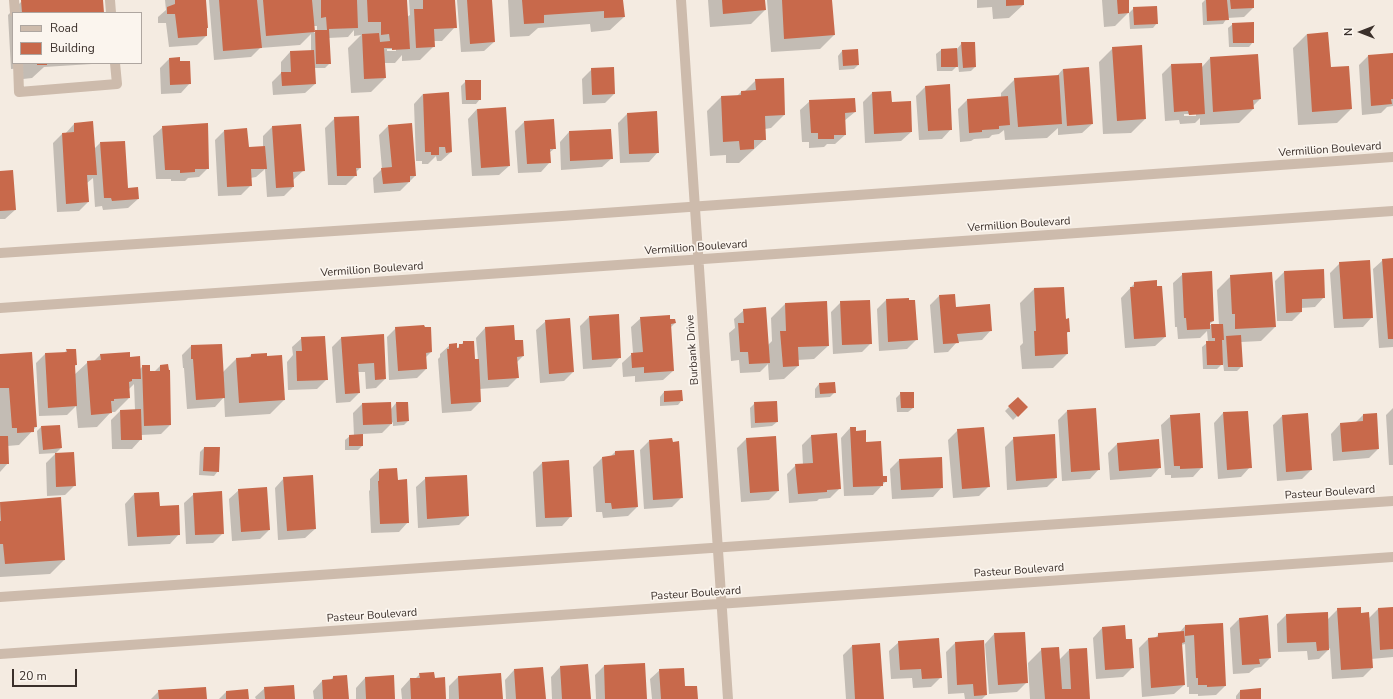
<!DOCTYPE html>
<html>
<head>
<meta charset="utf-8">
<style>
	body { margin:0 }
	#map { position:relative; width:1393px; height:699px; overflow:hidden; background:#f4ebe1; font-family:"Nunito Sans",sans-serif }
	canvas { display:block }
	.legend { position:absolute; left:12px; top:12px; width:130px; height:52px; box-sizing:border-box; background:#fbf5ee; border:1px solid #aea6a0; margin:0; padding:5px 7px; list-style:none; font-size:12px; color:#3b302b }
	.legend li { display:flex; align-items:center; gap:8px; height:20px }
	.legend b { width:20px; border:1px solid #aea6a0 }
	.north { position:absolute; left:1341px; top:12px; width:40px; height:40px; -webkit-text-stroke:3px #fbf5ee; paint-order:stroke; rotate:270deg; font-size:11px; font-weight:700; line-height:16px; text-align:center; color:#3b302b }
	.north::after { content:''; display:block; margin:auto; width:14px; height:18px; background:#3b302b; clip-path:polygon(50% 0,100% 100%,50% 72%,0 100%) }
	.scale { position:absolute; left:12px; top:669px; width:65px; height:18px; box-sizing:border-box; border:2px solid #3b302b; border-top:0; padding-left:5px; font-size:12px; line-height:14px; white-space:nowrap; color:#3b302b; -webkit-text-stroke:3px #fbf5ee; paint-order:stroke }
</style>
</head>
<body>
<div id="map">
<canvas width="1393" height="699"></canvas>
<ul class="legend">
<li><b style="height:5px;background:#cdbbac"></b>Road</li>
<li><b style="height:11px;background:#c8694b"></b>Building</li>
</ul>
<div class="north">N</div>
<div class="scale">20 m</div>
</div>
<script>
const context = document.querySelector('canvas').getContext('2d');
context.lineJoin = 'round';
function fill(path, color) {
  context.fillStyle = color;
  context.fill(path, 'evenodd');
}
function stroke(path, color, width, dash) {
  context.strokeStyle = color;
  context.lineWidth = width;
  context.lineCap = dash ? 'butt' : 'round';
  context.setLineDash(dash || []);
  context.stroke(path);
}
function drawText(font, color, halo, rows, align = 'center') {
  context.font = font + ' "Nunito Sans",sans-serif';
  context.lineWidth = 3.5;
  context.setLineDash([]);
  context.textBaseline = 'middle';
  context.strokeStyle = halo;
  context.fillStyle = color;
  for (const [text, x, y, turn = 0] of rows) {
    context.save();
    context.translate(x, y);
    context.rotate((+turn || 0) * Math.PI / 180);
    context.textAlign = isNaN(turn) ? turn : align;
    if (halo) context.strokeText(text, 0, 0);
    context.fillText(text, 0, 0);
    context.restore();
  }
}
fill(new Path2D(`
	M35,0H102L103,13H13V63H92V64L44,67L32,78L23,79V68L11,69L8,15L22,1Z
	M165,0H205L207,28L206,29V36L197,45L169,47L166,23H158V17L166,10Z
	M209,0H406L407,17L410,15L409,0H454L455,27L442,41H434V46L420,60L402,61V55L395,63H384L385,78L371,92L351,93L348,48L361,35L354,36V30L348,37L328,38L330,63L325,68H314L315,84L305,93L273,95L272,82L281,73V62L290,52L311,51V34L300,45L260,48L251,57L214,60ZM313,26H317V31L314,33ZM387,49H396V51H387Z
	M457,0H491L494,42L484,51L461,52Z
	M508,0H622L624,17L610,30L591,32L590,24L538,28L529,36L510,37Z
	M708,0H764L765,10L751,24L710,27Z
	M767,0H831L834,35L820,49L771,52Z
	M977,0H1023V5L1009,18L993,19L992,7L977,8Z
	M1102,0H1128V13L1115,26L1104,27Z
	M1205,0H1253V8L1244,17L1227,18L1223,24L1203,25L1202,3Z
	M1134,8L1157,23L1153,28L1130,29L1129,13Z
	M1233,24L1253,42L1249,47H1229L1228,28Z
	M1307,34L1351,109L1337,123L1298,125L1293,48Z
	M962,43L975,67L971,71L959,72L958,65L952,71H937L936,54L941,50L957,49Z
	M1113,48L1145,119L1131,133L1103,134L1099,62Z
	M842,51L858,65L854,69L839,70L838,56Z
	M1393,54V106L1387,107L1381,113L1362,115L1359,65L1368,56Z
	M179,58V62L190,83L181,93L161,94L160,68L169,59Z
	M1210,58L1260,99L1253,106V109L1239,123L1200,125V118L1195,123L1180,124L1179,120L1165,121L1162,74L1171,65L1202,67ZM1184,114H1196V116H1184Z
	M613,68L614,94L605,103L583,104L582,79L592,69Z
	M1063,69L1092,124L1082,133L1058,135V128L1047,138L1005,140L1004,130L999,134L992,135L989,138L974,139L971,141L960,142L958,109L967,100L1001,98V93L1015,79L1057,76Z
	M756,80L784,115L771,128L765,129V139L739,163H726V155L710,156L707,111L721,97L737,96L741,92H744Z
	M466,81L480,99L476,104H462L461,86Z
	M925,87L951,129L942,139L919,140L916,96Z
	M872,93L891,103L911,132L901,141L865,143L863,102Z
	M423,94L451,152L441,161H437L436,156L428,164H422V161H416L414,104Z
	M810,101L855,112L844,121L845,135L835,144H827L824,147L809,148V142H802L800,110Z
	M477,109L509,166L499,175L472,176L468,119Z
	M627,114L658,152L649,162L620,163L618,123Z
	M335,118L360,168L356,172V175L346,185H328L325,128Z
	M524,122L555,148L549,153L550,162L541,172L518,173L515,131Z
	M74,124L94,149L100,143L127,189L138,199L128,208L103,210L102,206L95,207L93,178L87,183L88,202L79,211L57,212L53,143L62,134H65Z
	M300,125L304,170L293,180V187L284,196L267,197L265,169L256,177L250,178L251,185L241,195L218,196L215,140L224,131L248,148L263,147V136L272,127Z
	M388,126L415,176L400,191L374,193L373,178L382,169L379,135Z
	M163,127L208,168L199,177L188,178L185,181H171V179H156L153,136Z
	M610,130L612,158L602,167L561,170L560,142L569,132Z
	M0,172L15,210L5,219H0Z
	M1393,259V347L1379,348L1373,269L1383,260Z
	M1340,263L1372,317L1363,327L1334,328L1330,273Z
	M1284,272L1324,297L1315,307L1301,308V312L1292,321H1277L1275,281Z
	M1183,274L1213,321L1209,325H1219L1217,290L1231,276L1275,327L1261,341L1241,342L1242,366L1237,371H1224L1223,363L1217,369H1203L1202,347L1208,342L1207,331L1200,338L1178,339L1177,327H1175L1173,283Z
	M1135,283L1165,337L1155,346L1125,348L1121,298Z
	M1063,288L1065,320L1069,331L1066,334L1067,354L1053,368L1022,369L1020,346L1023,343L1020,303L1034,289Z
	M939,296L955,308L991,330L982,340L957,342L948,352L934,353L930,305Z
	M886,300L917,339L907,349L879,351L877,309Z
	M841,302L871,343L862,352L833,354L831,312Z
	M785,304L828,346L814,359L797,360L798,366L784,379L769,380L768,364L760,372L740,373L739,360L731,361L729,333L735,328L734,319L744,310L768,345L772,341L771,318Z
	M589,317L620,357L611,367L583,369L580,326Z
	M641,318L669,320L675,323L670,328L673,371L663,380L635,382V376L623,377L622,363L633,353L631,327Z
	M546,321L573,372L564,381L540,383L536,330Z
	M396,328L431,352L425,358L426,369L417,378L389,380L387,337Z
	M485,328L514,341L523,356L517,362L518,377L508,387L479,389L480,402L471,411L442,413L438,359L440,357V354L450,345L456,349L464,342L474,360H478L476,338Z
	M383,335L385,379L376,388L366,389L365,372H358L359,393L350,402L336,403L332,347L341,338Z
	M302,338L327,379L317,389L288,390L287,362L293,355L292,347Z
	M191,346L222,373L236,359L248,358L252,354L284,400L270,414L225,417L224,397L215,407L187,409L184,368H183L182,355Z
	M67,350L76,365L74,367V375L88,362L94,361L101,354L129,358L139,370L143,366L149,372H154L160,366L170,425L161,434L141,435V439L132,449H112L111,420L120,411L135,410L134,384L128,390L129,398L115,412H111L97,427L78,428L76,406L67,415L39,416L36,363L45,354L64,353Z
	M0,355L36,427L19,445L7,446L8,463L0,472Z
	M819,384L835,392L830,397L815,398V389Z
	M664,392L682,400L678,405L660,406V397Z
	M901,393L913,408L908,412H897L896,398Z
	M1018,398L1026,407L1013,420L1005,411Z
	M396,403L408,421L404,425L393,426V422L382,433L362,434V446L358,450H345V440L350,436H354L353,413L362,404L391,409Z
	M755,403L777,422L772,426L751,428L750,408Z
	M1393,408V465H1389L1386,415Z
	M1095,409L1099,469L1090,479L1062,481L1058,420L1067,411Z
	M1223,413L1250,467L1241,477L1218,479L1214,423Z
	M1363,415L1378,449L1369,458L1333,461L1331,434L1340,424L1355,423Z
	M1171,416L1202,467L1193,477L1171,478V475H1165L1161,425Z
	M1282,416L1311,470L1302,479L1277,481L1273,425Z
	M41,427L61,448L56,453L39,454L37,431Z
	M850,428L865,443L882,477L886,481L873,495L844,496L841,438Z
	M958,430L989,486L979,496L953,498L948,440Z
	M836,434L840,488L830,498L819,499L817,501L789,503L787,474L796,465H803L802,445L811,436Z
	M1054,435L1056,478L1047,487L1007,490L1005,447L1014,438Z
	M746,439L778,491L769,500L741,502L737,448Z
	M649,441L682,497L672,507L644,509L640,450Z
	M1158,441L1160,467L1151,477L1110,480L1108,453L1117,444Z
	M204,448L218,471L214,476L199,475L200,452Z
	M633,451L637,507L628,516L603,518L602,512H596L593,467L602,458L610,457L615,452Z
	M55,454L74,486L65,495L47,496L46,463Z
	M899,460L942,487L933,497L892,499L890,469Z
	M542,463L571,516L562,526L536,527L533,472Z
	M379,470L397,481L408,522L399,532L371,533L369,491L370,490V479Z
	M284,478L315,529L305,538L278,540L275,488Z
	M426,478L468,516L459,525L418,528L416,487Z
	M239,490L269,530L260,539L232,541L229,499Z
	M134,494L159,507L179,534L170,544L128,546L125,504Z
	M194,494L223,533L213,543L186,544L184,503Z
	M0,503L64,560L50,574L0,577Z
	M1393,608V657L1371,659L1372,668L1363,677L1332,679L1330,648L1319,659L1308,660L1307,651L1278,652L1277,624L1286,615L1327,620L1338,609L1360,614L1369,618L1378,609Z
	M1267,616L1270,658L1261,667L1255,668L1249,673L1233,674L1230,628L1239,619Z
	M1222,625L1225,686L1216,695L1198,696V694H1189V687H1187L1185,644L1181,645L1184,685L1174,694L1142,697L1139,648L1148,639L1155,638L1159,634L1179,633L1185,626Z
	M1102,628L1125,640L1133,667L1123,677L1096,679L1093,638Z
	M994,634L1027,682L1017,692L989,694L985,644Z
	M983,641L986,695L982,699H965L964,693L948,694L946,652L955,643Z
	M899,642L941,677L931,687L913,688L912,678L891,679L889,651Z
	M879,644L883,699H846L843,655L852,646Z
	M1042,649L1059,660L1069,650L1089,699H1030L1028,663Z
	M587,665L590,699H552L551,677L560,667Z
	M604,666L646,699H596L595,675Z
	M514,670L545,699H506L505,680Z
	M660,670L684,687L697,699H652L650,679Z
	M420,674L445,699H402L401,689L410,679H415Z
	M500,675L502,699H449V686L458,677Z
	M393,676L394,699H356V688L365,678Z
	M333,677L348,699H314L313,691L322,681H330Z
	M265,688L294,699H256L255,697Z
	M159,691L206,699H151Z
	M1240,691L1260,699H1236V696Z
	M226,692L248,699H219Z`), '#0003');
fill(new Path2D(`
	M21,0H103L104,13H22Z
	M175,0H206L208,28H207V36L178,38L175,14H167V7L175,4Z
	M219,0H257L262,48L223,51Z
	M263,0H312L315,32L266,36Z
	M321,0H357L358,28L329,29L331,64H316L315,30H327L326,17L321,18Z
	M367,0H407L410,49L392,50V48H384L386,78L364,79L362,34L379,33L380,42L390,41L389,34L381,35V22H368Z
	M423,0H455L457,28L434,29L435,47L416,48L414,9H423Z
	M467,0H492L495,42L470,44Z
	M522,0H623L625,17L604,18V11L544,15V23L524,24Z
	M722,0H765L766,10L723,14Z
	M782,0H832L835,35L784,39Z
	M1006,0H1024V5L1006,6Z
	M1117,0H1129V13L1118,14Z
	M1206,0H1227L1229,20L1207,21Z
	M1230,0H1254V8L1231,9Z
	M1157,6L1158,24L1134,25L1133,7Z
	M1254,22V43H1233L1232,23Z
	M1328,32L1331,67L1349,66L1352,109L1312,112L1307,34Z
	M961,42H975L976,67L963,68Z
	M1142,45L1146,119L1117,121L1112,47Z
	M957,48L958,67H941V49Z
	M858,49L859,65L843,66L842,50Z
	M314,50L316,84L282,86L281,72H291L290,51Z
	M1393,53V99H1391L1392,104L1371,106L1368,55Z
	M1258,54L1261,99L1253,100L1254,109L1213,112L1210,57Z
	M180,57V61H190L191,84L170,85L169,58Z
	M37,63H47V65H37Z
	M1202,63L1205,114L1189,115L1188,111L1174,112L1171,64Z
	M614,67L615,94L592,95L591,68Z
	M1089,67L1093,124L1067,126L1063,69Z
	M1059,75L1062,124L1018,127L1014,78Z
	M784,78L785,115L765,116L766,140H754V149L740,150L739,141L723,142L721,96L741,95V91L756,90L755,79Z
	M465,80H481V100H466Z
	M950,84L952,130L928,131L925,86Z
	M891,91L892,102L911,101L912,132L874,134L872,92Z
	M449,92L452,152L446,153L445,147H439V155H431V152H425L423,94Z
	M1008,96L1010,125L999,126V129L982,130V132L969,133L967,99Z
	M855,98L856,112L845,113L846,135H834V139H818V133H811L809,100Z
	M506,107L510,166L481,168L477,109Z
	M657,111L659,153L629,154L627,113Z
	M359,116L361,168H356L357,176H337L334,117Z
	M554,119L556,149H550L551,163L527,164L524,121Z
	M93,121L97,175H87L89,202L66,204L62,133L74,132V123Z
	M208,123L209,169H195V172L180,173V170H165L162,126Z
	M412,123L416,176H410V182L383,184L381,168L392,167L388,125Z
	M301,124L305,171L293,172L294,187L276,188L272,126Z
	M247,128L249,147L265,146L267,169H251L252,186L227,187L224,130Z
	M611,129L613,159L570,161L569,131Z
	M125,141L128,188L138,187L139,199L112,201L111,198H104L100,142Z
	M13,170L16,210L0,211V171Z
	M1393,258V339H1388L1382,259Z
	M1370,260L1373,318L1343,319L1339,262Z
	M1324,269L1325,298L1302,299V312L1286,313L1284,271Z
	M1212,271L1214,321L1210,322V329L1187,330L1186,318H1184L1182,273Z
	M1272,272L1276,327L1235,329V314H1232L1230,275Z
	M1157,280V286H1162L1166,337L1134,339L1130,287H1134V282Z
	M1064,287L1066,319L1069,318L1070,332H1067L1068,354L1035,356L1034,331H1036L1034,288Z
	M955,294L956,307L990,304L992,331L957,334L959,343L943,344L939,295Z
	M909,298V300H915L918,340L888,342L886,299Z
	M870,300L872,344L842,345L840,301Z
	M827,301L829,346L798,347L799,366L783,367L780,331H786L785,303Z
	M766,307L770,363L749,364L748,352H740L738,323H744L743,309Z
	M619,314L621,358L592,360L589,316Z
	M670,315V319H675L676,323L671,324L674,371L644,373V367L632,368L631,353L643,352L640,317Z
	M570,318L574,372L549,374L545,320Z
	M1211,324H1223L1224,340H1222L1223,365H1207L1206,341H1215V338H1212Z
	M424,325L425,327H431L432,352L426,353L427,369L398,371L395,327Z
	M514,325L515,340H523L524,356L517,357L519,378L488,380L485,327Z
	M384,334L386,379L375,380L374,363L358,364L360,393L345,394L341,337Z
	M1241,335L1243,367H1228L1226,336Z
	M325,336L328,380L297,381L296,351H302L301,337Z
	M463,341H474L475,359H479L481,402L451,404L447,349H449V344L457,343V348H459V344H463Z
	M222,344L225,398L196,400L193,359H191V345Z
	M66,349H76L77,365H75L77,406L48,408L45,353L67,352Z
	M32,352L37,427H34V432L17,433V428H12L9,388H0V354Z
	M130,352V357L140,356L141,379H132V381L129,382L130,398L114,399V401H111L112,413L91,415L87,361L101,360L100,354Z
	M267,353V356L282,355L285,400L239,403L236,358L251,357V354Z
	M168,364L169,370H170L171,425L144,426L142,365H150V371H160V365Z
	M835,382L836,393L820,394L819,383Z
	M682,390L683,401L664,402V391Z
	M900,392H914V408H901Z
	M1018,397L1028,407L1018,417L1008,406Z
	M777,401L778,422L755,423L754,402Z
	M391,402L392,424L363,425L362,403Z
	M396,402H408L409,421L397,422Z
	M1096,408L1100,470L1071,472L1067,410Z
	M141,409L142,440H121L120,410Z
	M1248,411L1252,468L1227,470L1223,412Z
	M1200,413L1203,468L1180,469V466H1174L1170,415Z
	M1308,413L1312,470L1286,472L1282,415Z
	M1377,413L1379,449L1342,452L1340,423L1363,421V414Z
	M60,425L62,448L43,450L41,426Z
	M850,427H856V431L866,430V442L881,441L883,476H887V482H883V486L853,487Z
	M984,427L990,487L962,489L957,429Z
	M837,433L841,489L827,490V492L798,494L795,464L813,463L811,435Z
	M363,434V446H349V435Z
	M1055,434L1057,478L1016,481L1013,437Z
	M0,436H8L9,464H0Z
	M776,436L779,491L750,493L746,438Z
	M672,438L673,442L679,441L683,498L653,500L649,440Z
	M1159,439L1161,468L1119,471L1117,443Z
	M204,447H220L219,472L203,471Z
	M634,450L638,507L612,509L611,503H605L602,457L615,455V451Z
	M74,452L76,486L56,487L55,453Z
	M942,457L943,488L901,490L899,459Z
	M569,460L572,517L545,518L542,462Z
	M397,468L398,480L407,479L409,523L380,524L378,481H379V469Z
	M313,475L316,529L287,531L283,477Z
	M467,475L469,516L427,519L425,477Z
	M267,487L270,530L241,532L238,489Z
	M222,491L224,534L195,535L193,493Z
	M159,492L160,506L179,505L180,535L137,537L134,493Z
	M61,497L65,560L5,564L3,544H0V521H1L0,502Z
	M1361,607V613L1369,612L1373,668L1341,670L1337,608Z
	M1393,607V649L1380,650L1378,608Z
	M1328,612L1329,650L1317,651L1316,642L1287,643L1286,614Z
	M1268,615L1271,658L1259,659L1260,664L1242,665L1239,618Z
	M1223,623L1226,686L1207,687V685H1198V678H1196L1194,635L1185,636V625Z
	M1125,625L1126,639H1132L1134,668L1105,670L1102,627Z
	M1184,631L1185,642L1182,643L1185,685L1151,688L1148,638L1158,637V633Z
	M1025,632L1028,683L998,685L994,633Z
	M939,638L942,678L922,679L921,669L900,670L898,641Z
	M984,640L987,695L974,696L973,684L957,685L955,642Z
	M880,643L884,699H855L852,645Z
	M1059,647L1062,689H1071L1069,649L1087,648L1090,699H1045L1041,648Z
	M645,663L647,699H605L604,665Z
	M588,664L591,699H562L560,666Z
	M543,667L546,699H516L514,669Z
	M684,668L685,686H697L698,699H661L659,669Z
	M434,672L435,678L445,677L446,699H411L410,678H420L419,673Z
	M501,673L503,699H459L458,676Z
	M347,675L349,699H323L322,680L333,679V676Z
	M394,675L395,699H366L365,677Z
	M294,685L295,699H265L264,687Z
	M206,687L207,699H159L158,690Z
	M1261,688V699H1240V690Z
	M248,689L249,699H226V691Z`), '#c8694b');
stroke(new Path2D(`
	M14,0L15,13
	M110,0L111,13
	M18,63L19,92L117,84L115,63`), '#cdbbac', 10);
stroke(new Path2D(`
	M681,0L728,699
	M0,253L562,216L1393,157
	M0,308L1393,211
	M0,597L1393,501
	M0,654L1393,557`), '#cdbbac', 10);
drawText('11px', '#3b302b', '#fbf5ee', [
	["Vermillion Boulevard",1330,150,-4],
	["Vermillion Boulevard",1019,225,-4],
	["Vermillion Boulevard",696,248,-4],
	["Vermillion Boulevard",372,270,-4],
	["Burbank Drive",693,350,-94],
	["Pasteur Boulevard",1330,493,-4],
	["Pasteur Boulevard",1019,571,-4],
	["Pasteur Boulevard",696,594,-4],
	["Pasteur Boulevard",372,616,-4]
]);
</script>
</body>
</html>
